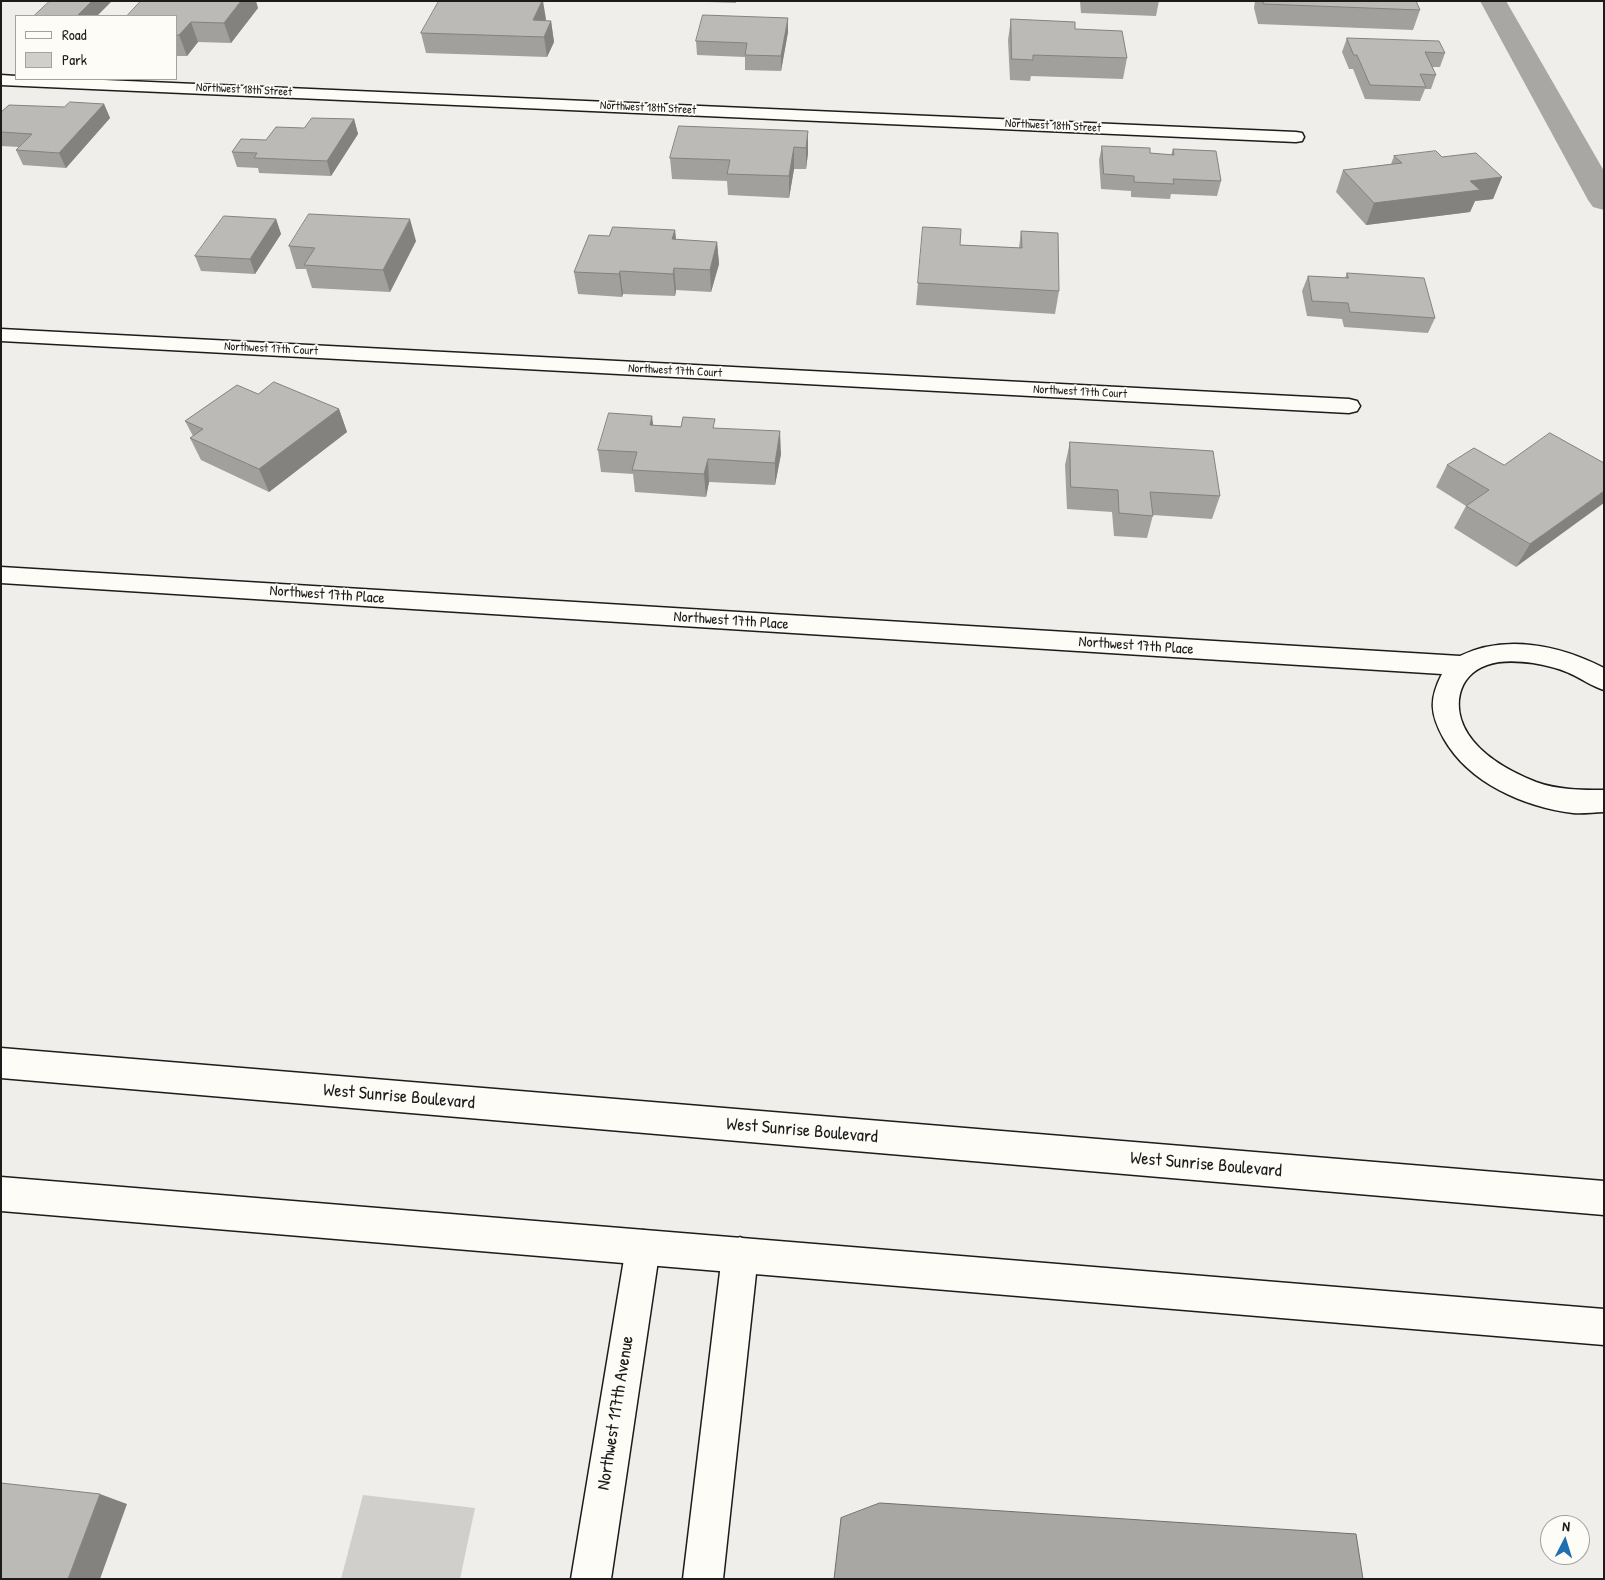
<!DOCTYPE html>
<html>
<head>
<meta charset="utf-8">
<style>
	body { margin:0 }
	#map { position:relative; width:1605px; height:1580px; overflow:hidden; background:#f0eeea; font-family:"Patrick Hand",sans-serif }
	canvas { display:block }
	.frame { position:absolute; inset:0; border:2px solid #1c1c1c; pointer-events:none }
	.legend { position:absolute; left:15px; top:15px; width:162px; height:65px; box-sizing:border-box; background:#fdfcf7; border:1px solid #a3a29f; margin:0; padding:6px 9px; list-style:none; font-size:15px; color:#1c1c1c }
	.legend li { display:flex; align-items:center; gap:10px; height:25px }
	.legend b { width:25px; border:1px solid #a3a29f }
	.north { position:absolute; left:1540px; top:1515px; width:50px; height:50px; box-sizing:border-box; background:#fdfcf7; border:1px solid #a3a29f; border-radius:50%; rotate:5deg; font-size:14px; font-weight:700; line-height:20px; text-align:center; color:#1c1c1c }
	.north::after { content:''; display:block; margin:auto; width:18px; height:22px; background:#1f6fb2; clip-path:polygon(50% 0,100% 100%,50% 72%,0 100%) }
</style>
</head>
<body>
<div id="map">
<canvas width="1605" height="1580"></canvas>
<div class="frame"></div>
<ul class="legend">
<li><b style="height:6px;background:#fdfcf7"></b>Road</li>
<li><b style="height:14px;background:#d0cfcc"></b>Park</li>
</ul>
<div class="north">N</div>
</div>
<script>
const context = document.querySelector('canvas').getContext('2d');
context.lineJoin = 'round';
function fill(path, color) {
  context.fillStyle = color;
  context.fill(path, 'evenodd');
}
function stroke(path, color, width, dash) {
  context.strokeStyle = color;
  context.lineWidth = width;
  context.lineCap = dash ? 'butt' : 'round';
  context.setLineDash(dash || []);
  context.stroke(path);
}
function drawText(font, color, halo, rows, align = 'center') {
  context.font = font + ' "Patrick Hand",sans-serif';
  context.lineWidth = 4;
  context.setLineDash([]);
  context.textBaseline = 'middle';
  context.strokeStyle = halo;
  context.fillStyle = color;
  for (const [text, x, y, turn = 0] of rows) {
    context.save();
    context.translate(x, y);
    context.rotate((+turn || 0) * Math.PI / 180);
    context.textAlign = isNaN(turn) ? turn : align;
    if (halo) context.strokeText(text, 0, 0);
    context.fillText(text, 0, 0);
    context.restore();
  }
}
fill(new Path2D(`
	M363,1495L475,1508L460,1579H341Z`), '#d0cfcc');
const water = new Path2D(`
	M880,1503L1356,1534L1363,1579H834L841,1518Z`);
fill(water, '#a8a7a3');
stroke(water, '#706f6d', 1);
fill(new Path2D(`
	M1480,1H1506L1604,171V210L1593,207L1588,200Z`), '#a8a7a3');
const street = new Path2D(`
	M1,75L16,76V79H81L1296,132L1302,133L1304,137L1302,141L1296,142L1,85Z
	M1,329L1349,399L1357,401L1360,406L1357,411L1349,413L1,341Z
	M1,567L1460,656C1506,634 1559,645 1604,668V690C1591,686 1581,678 1569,673C1558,668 1545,665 1533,663C1518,661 1501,660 1487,665C1456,676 1452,709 1468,734C1483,757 1511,772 1536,782C1558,790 1580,790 1604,790V812C1594,812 1583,814 1573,813C1524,807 1469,783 1444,739C1430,714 1429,699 1442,674L1,583Z
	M643,1230L655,1235L660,1247L611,1579H571L626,1247L631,1235Z
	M740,1237L752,1243L758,1255L723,1579H683L722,1255L728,1243Z`);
const highway = new Path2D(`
	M1,1048L1604,1181V1215L1,1078Z
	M1,1177L1604,1309V1345L1,1211Z`);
stroke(street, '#1c1c1c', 3);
stroke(highway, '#1c1c1c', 3);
fill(street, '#fdfcf7');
fill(highway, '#fdfcf7');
fill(new Path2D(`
	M681,1H736V3Z
	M1080,1H1159L1156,16L1081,13Z
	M1255,1H1416L1420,10L1413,30L1258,24L1254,8Z
	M258,8L231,43L198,42L187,56H176V16Z
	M546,19L545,21H551L554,42L547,57L426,53L421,33Z
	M1011,19L1075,29L1127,58L1123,79L1031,76L1030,81L1010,80L1008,40Z
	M788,32L781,71L745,70V57L697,55L696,41Z
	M1347,38L1445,53L1440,67H1432L1436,75L1431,89H1425L1420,101L1365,99L1353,69H1349L1342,52Z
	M104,104L110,118L66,168L23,165L16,150L19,147L1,146V112Z
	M354,119L358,134L331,176L259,173L258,168L237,167L232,152L266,140L304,128Z
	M808,131V153L806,169H794L789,198L728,195L727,181L672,179L670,158Z
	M1102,146L1150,153L1171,155L1173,149L1221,181L1217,196L1171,194L1170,199L1131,197V191L1101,189L1099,160Z
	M1394,156L1442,157L1502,177L1493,199L1475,201L1470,212L1366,225L1336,192L1343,170L1391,164Z
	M276,219L281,234L255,274L201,271L195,256Z
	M675,230L676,240L717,242L719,264L711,292L676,290L675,296L623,294L622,297L578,294L574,272L609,236Z
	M1021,231L1059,291L1055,314L916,305L918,283L960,245L1019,248Z
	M416,241L390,292L312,288L306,269H296L289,246Z
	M1347,273L1435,318L1428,333L1344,327L1342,319L1307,316L1302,291L1308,276L1345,278Z
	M258,394L339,409L347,432L269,492L201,460L190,438L193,436L185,421Z
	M654,425L715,428L781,454L775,485L709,482L706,497L635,492L633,474L601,472L598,450Z
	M1070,442L1220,496L1212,519L1153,515L1147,538L1114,536L1112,512L1067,509L1065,465Z
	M1604,463L1516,567L1454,528L1466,506L1436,487L1447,465H1504Z`), '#a1a09d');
fill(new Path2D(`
	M92,1H111V2L97,16H77Z
	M241,1H256L258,8L231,43L224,23Z
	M542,1H543L546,19L538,36L533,20Z
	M788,18V32L781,71V56Z
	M551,21L554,42L547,57L544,37Z
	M191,22L198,42L187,56L179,35Z
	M104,104L110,118L66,168L59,153Z
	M354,119L358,134L331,176L327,161Z
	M808,131V153L806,169V148Z
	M794,147V169L789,198V176Z
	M1502,177L1493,199L1475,201L1470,212L1366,225L1374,203L1470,181Z
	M276,219L281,234L255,274L250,259Z
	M410,219L416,241L390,292L383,270Z
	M675,230L677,252L672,239Z
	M717,242L719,264L711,292L710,270Z
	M674,268L676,290L675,296L673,274Z
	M620,271L623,294L622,297L619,274Z
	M339,409L347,432L269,492L259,469Z
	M652,416L655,439L650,425Z
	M780,431L781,454L775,485V463Z
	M708,459L709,482L706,497L704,474Z
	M1604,491V503L1516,567L1530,544Z
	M100,1494L127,1504L100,1579H68Z`), '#83827f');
const building = new Path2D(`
	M50,1H92L77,16H34Z
	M141,1H241L224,23L191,22L179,35H176V16H127Z
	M439,1H542L533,20L551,21L544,37L421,33Z
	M1263,1H1416L1420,10L1264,4Z
	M703,15L788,18L781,56L745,55L747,43L696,41Z
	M1011,19L1075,22V29L1122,31L1127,58L1033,55V60L1012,59Z
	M1347,38L1439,41L1445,53L1425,52L1436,75L1420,74L1426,87L1370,85L1357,55H1354Z
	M70,102L104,104L59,153L16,150L32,134L1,132V112L9,105L64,107Z
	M312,118L354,119L327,161L254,158L257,153L232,152L241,139L266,140L276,127L304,128Z
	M679,126L808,131L806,148L794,147L789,176L727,174L730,160L670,158Z
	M1102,146L1150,148V153L1174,155L1173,149L1216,151L1221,181L1173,179L1174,184L1134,182V176L1104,174Z
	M1436,151L1442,157L1476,153L1502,177L1470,181L1480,190L1374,203L1343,170L1402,163L1394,156Z
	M309,214L410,219L383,270L304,265L315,248L289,246Z
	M224,216L276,219L250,259L195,256Z
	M613,227L675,230L672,239L717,242L710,270L674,268L673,274L620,271L619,274L574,272L589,235L609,236Z
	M923,227L961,229L960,245L1022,248L1021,231L1058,233L1059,291L918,283Z
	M1347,273L1424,278L1435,318L1350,312L1348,303L1312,301L1308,276L1348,278Z
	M274,382L339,409L259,469L190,438L203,429L185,421L237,385L258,394Z
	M609,413L652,416L650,425L681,427L683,417L715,419L713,428L780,431L775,463L708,459L704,474L632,470L637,452L598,450Z
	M1550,433L1604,463V491L1530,544L1466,506L1489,490L1447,465L1474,448L1504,465Z
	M1070,442L1213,451L1220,496L1150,492L1153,516L1119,513L1118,490L1071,487Z
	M1,1483L100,1494L68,1579H1Z`);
fill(building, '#bbbab6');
stroke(building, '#83827f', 1);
drawText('12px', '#1c1c1c', '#fdfcf7', [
	["Northwest 18th Street",244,90,3],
	["Northwest 18th Street",648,108,3],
	["Northwest 18th Street",1053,126,3],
	["Northwest 17th Court",271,349,3],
	["Northwest 17th Court",675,371,3],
	["Northwest 17th Court",1080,392,3]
]);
drawText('15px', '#1c1c1c', '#fdfcf7', [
	["Northwest 17th Place",327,595,4],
	["Northwest 17th Place",731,621,4],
	["Northwest 17th Place",1136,646,4]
]);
drawText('18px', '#1c1c1c', '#fdfcf7', [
	["West Sunrise Boulevard",399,1097,5],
	["West Sunrise Boulevard",802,1131,5],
	["West Sunrise Boulevard",1206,1165,5],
	["Northwest 117th Avenue",616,1413,-81]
]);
</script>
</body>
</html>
